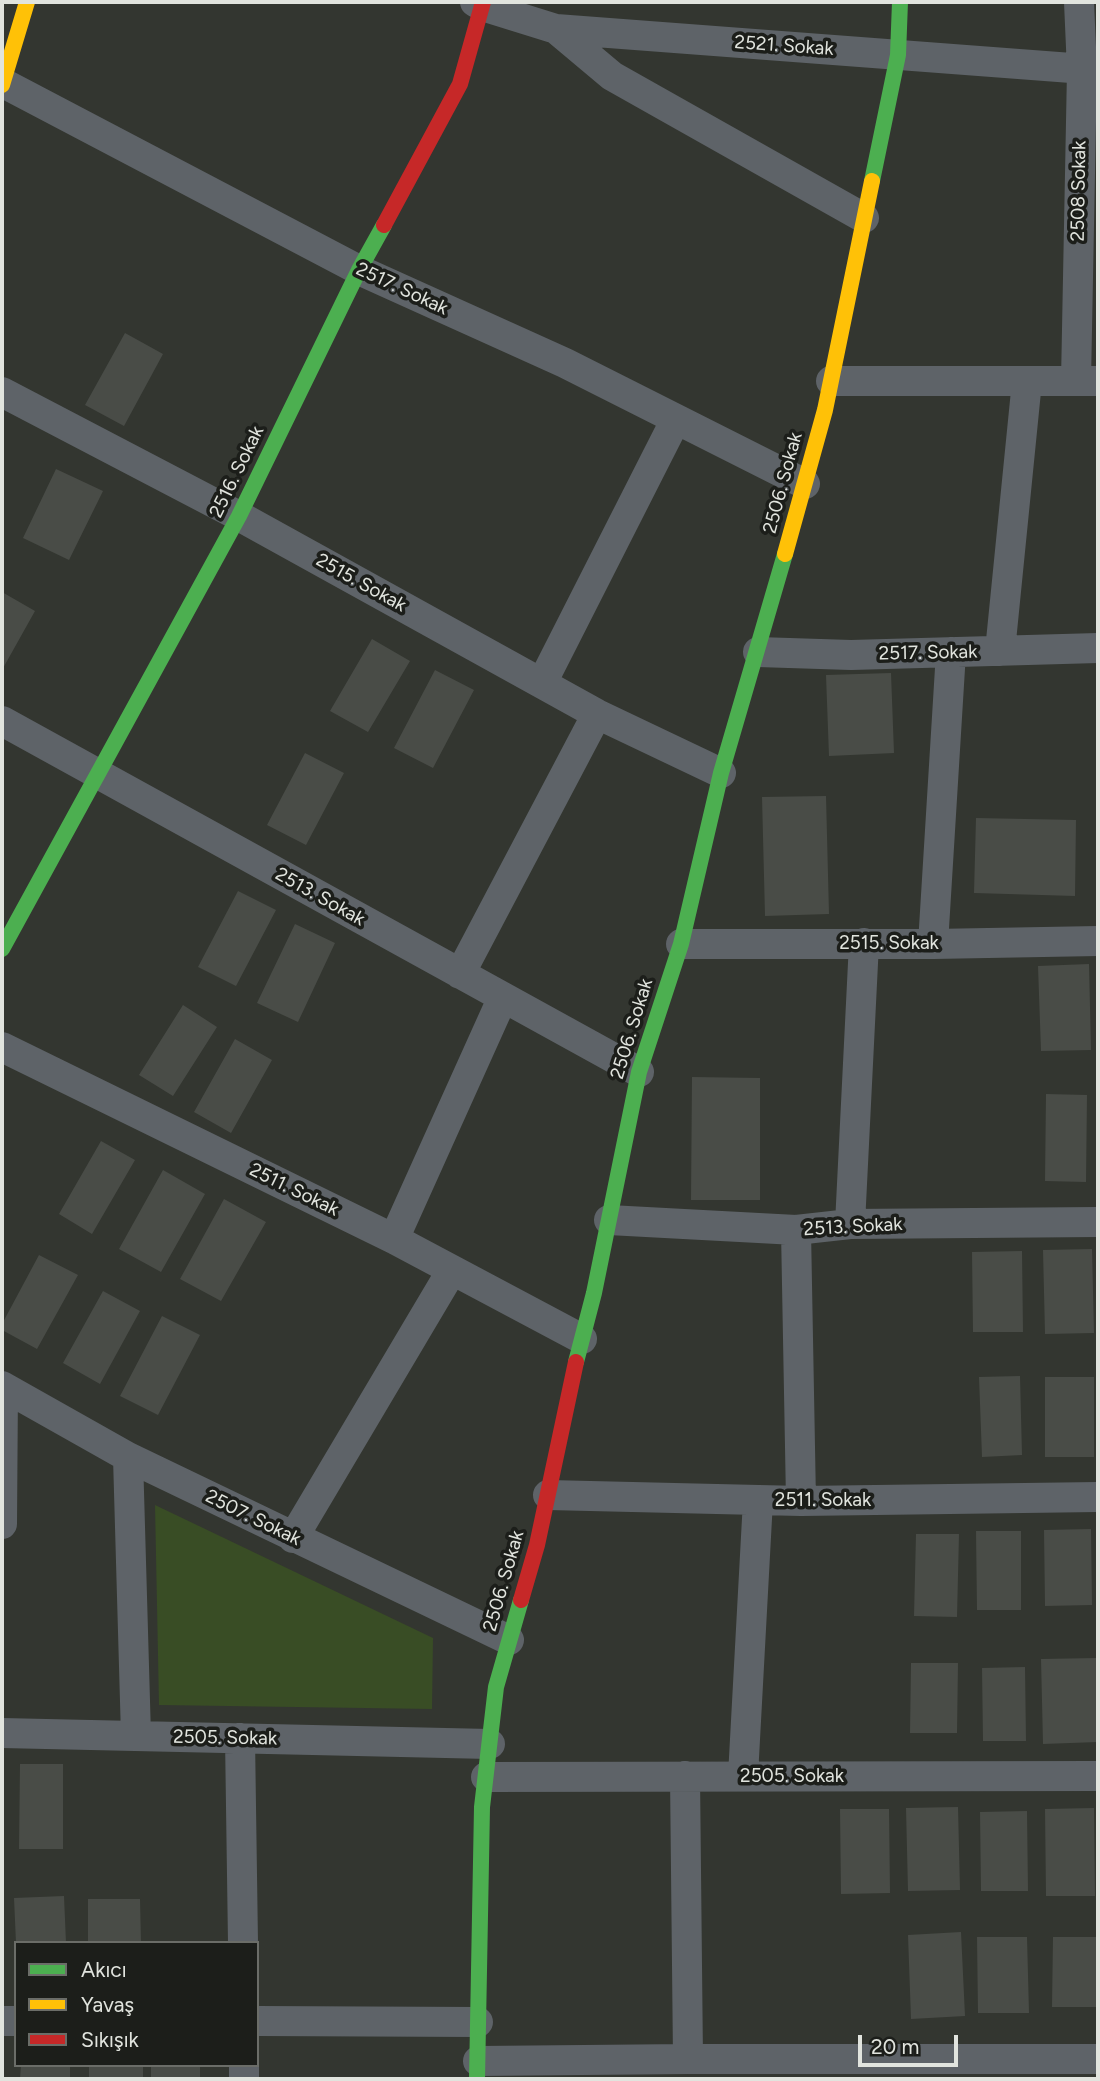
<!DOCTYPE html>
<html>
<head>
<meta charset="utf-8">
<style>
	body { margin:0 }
	#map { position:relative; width:1100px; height:2081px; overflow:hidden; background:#333630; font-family:Figtree,sans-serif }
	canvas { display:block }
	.frame { position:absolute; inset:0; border:4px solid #e1e4de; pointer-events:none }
	.legend { position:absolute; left:14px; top:1941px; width:245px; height:126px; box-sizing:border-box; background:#1c1e1a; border:2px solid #6b6d68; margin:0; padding:9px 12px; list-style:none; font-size:21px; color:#e1e4de }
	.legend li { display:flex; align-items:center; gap:14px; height:35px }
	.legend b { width:35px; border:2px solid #6b6d68 }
	.scale { position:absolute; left:858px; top:2035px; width:100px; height:32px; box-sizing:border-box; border:4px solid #e1e4de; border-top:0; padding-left:9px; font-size:21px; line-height:24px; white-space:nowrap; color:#e1e4de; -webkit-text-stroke:5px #1c1e1a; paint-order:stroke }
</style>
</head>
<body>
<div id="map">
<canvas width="1100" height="2081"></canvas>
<div class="frame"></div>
<ul class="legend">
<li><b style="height:9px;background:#4caf50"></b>Akıcı</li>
<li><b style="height:9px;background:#ffc107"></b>Yavaş</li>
<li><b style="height:9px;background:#c62828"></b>Sıkışık</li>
</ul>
<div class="scale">20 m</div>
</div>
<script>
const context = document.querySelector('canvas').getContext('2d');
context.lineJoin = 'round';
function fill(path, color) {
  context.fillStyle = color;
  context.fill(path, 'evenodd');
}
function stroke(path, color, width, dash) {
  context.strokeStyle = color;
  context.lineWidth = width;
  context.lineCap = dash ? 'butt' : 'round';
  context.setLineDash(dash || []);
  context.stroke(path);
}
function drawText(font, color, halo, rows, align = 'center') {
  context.font = font + ' Figtree,sans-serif';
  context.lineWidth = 7;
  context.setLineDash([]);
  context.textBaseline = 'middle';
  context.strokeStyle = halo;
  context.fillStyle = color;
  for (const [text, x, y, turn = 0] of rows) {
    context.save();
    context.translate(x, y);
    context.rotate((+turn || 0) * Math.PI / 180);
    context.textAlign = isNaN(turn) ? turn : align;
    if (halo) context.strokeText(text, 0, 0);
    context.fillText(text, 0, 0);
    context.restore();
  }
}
fill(new Path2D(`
	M155,1505L433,1638L432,1709L159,1705Z`), '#394d25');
fill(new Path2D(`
	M125,333L163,354L124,426L85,405Z
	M56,469L103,491L69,560L23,538Z
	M2,592L35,611L2,670Z
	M372,639L410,661L368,732L330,711Z
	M435,670L474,690L433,768L394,748Z
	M891,673L894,753L829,756L826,675Z
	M305,753L344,773L306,845L267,825Z
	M826,796L829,914L765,916L762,797Z
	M976,818L1076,820L1075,896L974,893Z
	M238,891L276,910L236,986L198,967Z
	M295,924L335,943L298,1022L257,1003Z
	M1089,964L1091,1050L1041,1051L1038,966Z
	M183,1005L217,1027L173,1096L139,1075Z
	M235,1039L272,1060L231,1133L194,1112Z
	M692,1077L760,1078V1200H691Z
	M1046,1094L1087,1095L1086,1182L1045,1181Z
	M101,1141L135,1160L92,1234L59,1214Z
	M163,1170L205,1194L161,1272L119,1249Z
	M224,1199L266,1222L221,1301L180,1279Z
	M1092,1249L1094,1333L1045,1334L1043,1250Z
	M1022,1251L1023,1332H973L972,1252Z
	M39,1255L78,1275L37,1349L2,1330V1324Z
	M103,1291L140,1311L100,1384L63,1363Z
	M162,1316L200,1335L158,1415L120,1396Z
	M1020,1376L1022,1455L982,1457L979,1377Z
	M1045,1377H1094V1457H1045Z
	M1091,1529L1092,1605L1045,1606L1044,1530Z
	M976,1531H1021V1610H977Z
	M916,1534H959L957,1617L914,1616Z
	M1097,1658L1098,1742L1043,1744L1041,1659Z
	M911,1663H958L957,1733H910Z
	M1025,1667L1026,1741H983L982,1668Z
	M20,1764H63V1849H19Z
	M958,1807L960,1890L908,1891L906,1808Z
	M1094,1808L1095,1896H1046L1045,1809Z
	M840,1809H889L890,1893L841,1894Z
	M1027,1811L1028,1891H981L980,1812Z
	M64,1896L66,1943H16L14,1898Z
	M88,1899H140L141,1943H88Z
	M961,1932L965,2016L911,2019L908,1935Z
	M977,1937H1027L1029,2013H978Z
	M1053,1937H1096V2007H1052Z
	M21,2065H70V2079H20Z
	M89,2065H143V2079H89Z
	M151,2065H200V2079H151Z`), '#494c47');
stroke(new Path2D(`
	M475,2L482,6L556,29L1098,70
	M556,29L612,76L864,218
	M3,83L359,270L565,363L805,484
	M831,381H1098
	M1076,381L1082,70L1079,2
	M2,392L239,516L597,714L721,773
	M1000,651L1027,381
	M758,652L851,655L1098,648
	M542,683L676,419
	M2,721L639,1072
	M681,944H933L1098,941
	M933,944L951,652
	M460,974L597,714
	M2,1047L394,1239L582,1339
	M609,1220L796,1230L850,1224L1098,1222
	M850,1224L864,943
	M796,1230L801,1501
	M394,1239L503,997
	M2,1386L128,1457L509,1640
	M128,1457L136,1736
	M548,1495L801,1501L1098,1497
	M2,1524L3,1387
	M293,1538L452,1270
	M2,1733L490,1744
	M240,1738L243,1943
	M685,1776L688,2059
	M743,1776L758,1500
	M486,1777L1098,1776
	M2,2021H16
	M257,2021L478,2022
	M478,2061L688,2059H1098
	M244,2065V2079`), '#5e6368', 30);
stroke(new Path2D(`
	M872,181L898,55L900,2
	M2,949L239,516L359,270L384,225
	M576,1362L594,1293L639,1072L681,944L721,773L785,554
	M477,2079L482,1807L496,1687L521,1600`), '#4caf50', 16);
stroke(new Path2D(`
	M2,85L27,2
	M785,554L825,410L872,181`), '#ffc107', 16);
stroke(new Path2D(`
	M384,225L460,84L483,2
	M521,1600L537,1545L576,1362`), '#c62828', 16);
drawText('19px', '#e1e4de', '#1c1e1a', [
	["2521. Sokak",784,46,4],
	["2508 Sokak",1079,191,-89],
	["2517. Sokak",402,289,25],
	["2516. Sokak",237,472,-64],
	["2506. Sokak",783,483,-75],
	["2515. Sokak",361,583,29],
	["2517. Sokak",928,653,-1],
	["2513. Sokak",320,897,29],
	["2515. Sokak",889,943],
	["2506. Sokak",632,1029,-73],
	["2511. Sokak",294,1190,26],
	["2513. Sokak",853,1227,-3],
	["2511. Sokak",823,1500],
	["2507. Sokak",253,1518,26],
	["2506. Sokak",504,1581,-74],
	["2505. Sokak",225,1738,1],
	["2505. Sokak",792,1776]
]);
</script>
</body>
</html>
